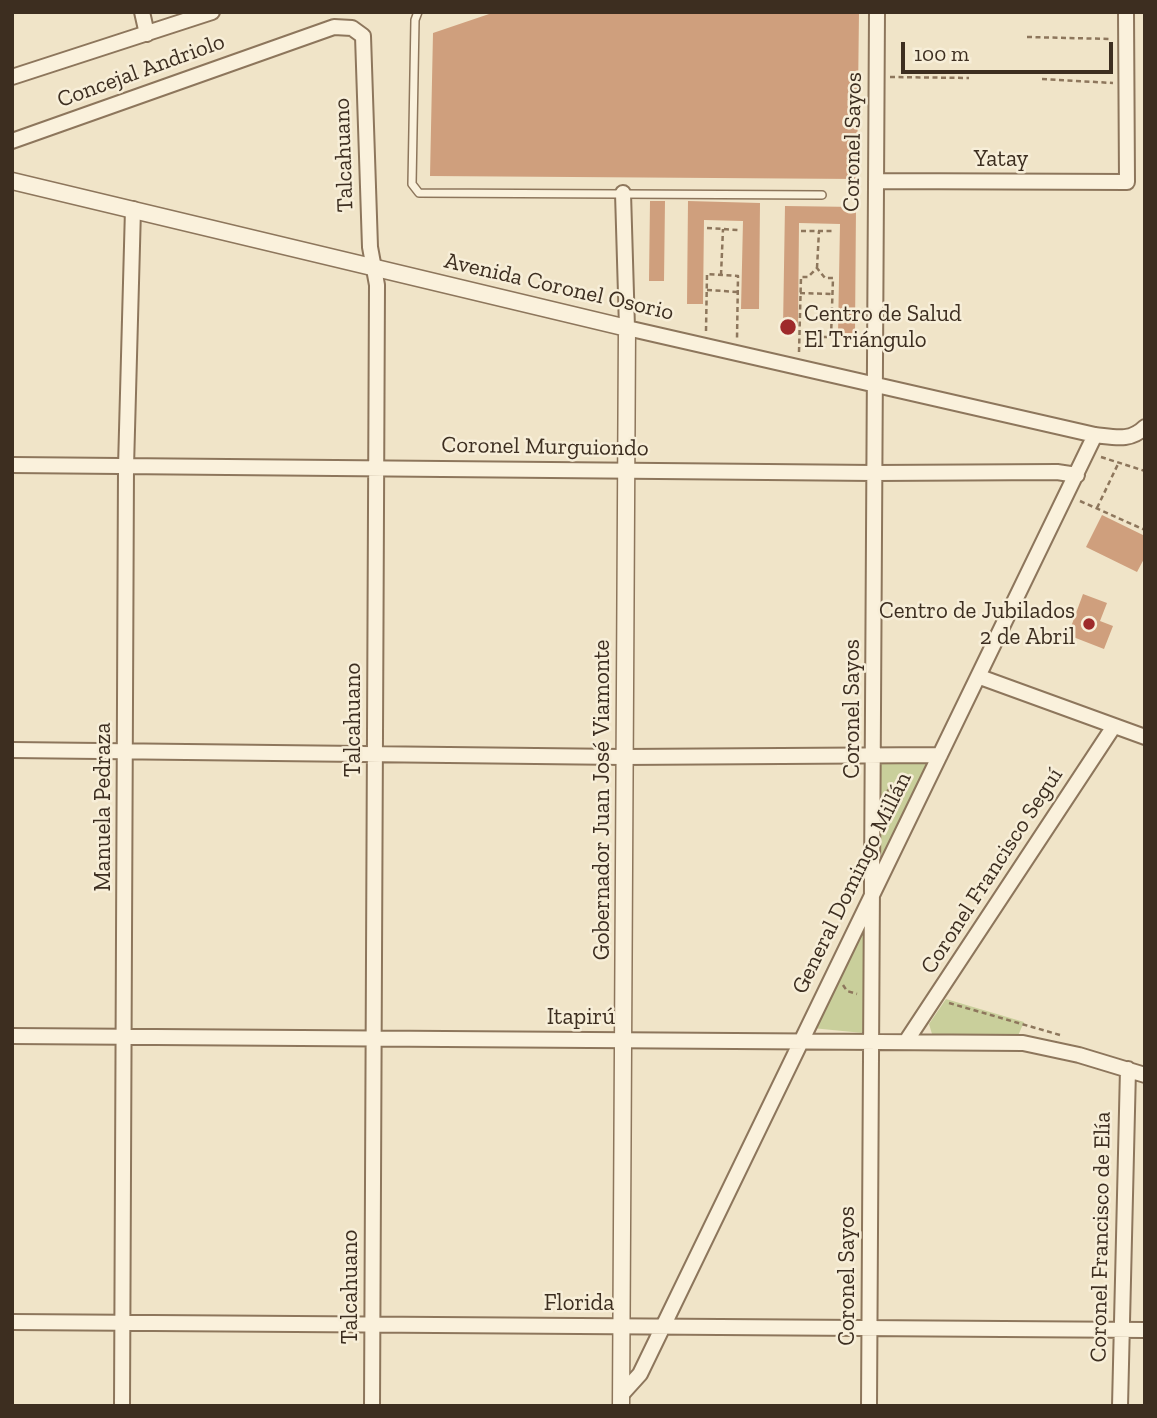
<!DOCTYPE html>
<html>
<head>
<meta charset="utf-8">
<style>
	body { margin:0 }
	#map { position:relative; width:1157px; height:1418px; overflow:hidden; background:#f0e4c8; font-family:"Zilla Slab",serif }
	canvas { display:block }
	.frame { position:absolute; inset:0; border:14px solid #3d2e20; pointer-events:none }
	.scale { position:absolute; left:901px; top:42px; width:212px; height:32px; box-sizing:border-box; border:4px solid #3d2e20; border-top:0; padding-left:9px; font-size:21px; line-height:24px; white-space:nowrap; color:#3d2e20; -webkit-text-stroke:5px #f7eed8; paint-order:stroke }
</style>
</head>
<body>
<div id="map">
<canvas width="1157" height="1418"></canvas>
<div class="frame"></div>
<div class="scale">100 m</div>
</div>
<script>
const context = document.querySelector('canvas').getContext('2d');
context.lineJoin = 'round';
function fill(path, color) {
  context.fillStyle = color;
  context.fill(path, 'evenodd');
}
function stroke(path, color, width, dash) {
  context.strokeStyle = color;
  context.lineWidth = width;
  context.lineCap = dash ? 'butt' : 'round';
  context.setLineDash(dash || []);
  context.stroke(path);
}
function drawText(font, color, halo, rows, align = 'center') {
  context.font = font + ' "Zilla Slab",serif';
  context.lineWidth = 5;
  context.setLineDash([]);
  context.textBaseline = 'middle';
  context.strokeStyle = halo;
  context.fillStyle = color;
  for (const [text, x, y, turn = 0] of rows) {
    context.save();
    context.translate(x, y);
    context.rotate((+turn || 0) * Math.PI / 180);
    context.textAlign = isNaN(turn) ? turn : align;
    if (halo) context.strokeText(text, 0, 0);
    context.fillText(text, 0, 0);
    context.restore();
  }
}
fill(new Path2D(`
	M940,755L873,892L863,1033L812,1028L873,892L875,756Z
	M946,999L1024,1022L1017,1038L938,1037L932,1034L929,1024Z`), '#c9cf9b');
fill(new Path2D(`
	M495,12H859L857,179L430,176L433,33Z
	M650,201H665L664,281H649Z
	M688,201L760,203L759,309H741L743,221L704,220L703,304H687Z
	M785,206L856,207L855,333H838L840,224L799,223L798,329L783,328Z
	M1102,515L1145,536V557L1137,572L1086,547Z
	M1083,594L1107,603L1100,621L1113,626L1104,649L1068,635Z`), '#cf9f7d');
const service = new Path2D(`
	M418,12L415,20L412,184L419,193L822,195`);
const minor = new Path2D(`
	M142,12L147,34
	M12,77L212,12
	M12,141L334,27L352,28L363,36L370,247L377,285L372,1406
	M876,181L1127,182L1126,12
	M623,193L627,328L1095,435C1114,437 1130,442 1145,427
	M12,465L874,473L1057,472L1077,475
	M980,677L1145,737
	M12,750L623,757L940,755
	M12,1036L1023,1043L1079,1055L1145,1075
	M907,1040L1114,726
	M12,1322L1145,1330
	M621,1395L640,1374L1095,435
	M122,1406L126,467L133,209
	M869,1406C872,941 874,477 877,12
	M1120,1406L1128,1069`);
const tertiary = new Path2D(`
	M12,181L627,328L621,1406`);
stroke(service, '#8d765c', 10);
stroke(minor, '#8d765c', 18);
stroke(tertiary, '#8d765c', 19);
stroke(new Path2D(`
	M1027,37L1111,39
	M890,77L969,78
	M1042,79L1113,83
	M707,228L738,230
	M801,231H835
	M817,268L819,231
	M721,275L723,229
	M707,290L738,292
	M800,293L832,294
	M706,331L707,274L738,276L737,339
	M799,352L801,277H808L817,268L825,278H833L831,337H819
	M1101,457L1145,471
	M1080,501L1145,530
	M1097,508L1119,462
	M887,791L892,788L907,791
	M843,985L847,991L857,994
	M949,1003L1060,1035`), '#8d765c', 2.5, [5, 3.5]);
stroke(service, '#faf1dc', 7);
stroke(minor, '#faf1dc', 14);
stroke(tertiary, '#faf1dc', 16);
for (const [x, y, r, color] of [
	[788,327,9,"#9e2a2b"],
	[1089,624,7,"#9e2a2b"]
]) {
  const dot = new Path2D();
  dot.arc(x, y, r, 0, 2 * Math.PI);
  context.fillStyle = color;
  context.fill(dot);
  stroke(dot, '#f7eed8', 2.5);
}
drawText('23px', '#3d2e20', '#f7eed8', [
	["Concejal Andriolo",141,71,-20],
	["Coronel Sayos",853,142,-89],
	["Talcahuano",344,155,-92],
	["Yatay",1001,159],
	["Avenida Coronel Osorio",559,287,13],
	["Coronel Murguiondo",545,447,1],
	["Coronel Sayos",852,709,-90],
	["Talcahuano",353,720,-90],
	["Gobernador Juan José Viamonte",602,800,-90],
	["Manuela Pedraza",103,807,-90],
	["Coronel Francisco Seguí",992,871,-57],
	["General Domingo Millán",852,883,-64],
	["Itapirú",581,1017],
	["Coronel Francisco de Elía",1101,1237,-89],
	["Coronel Sayos",847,1276,-90],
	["Talcahuano",350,1287,-90],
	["Florida",579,1303]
]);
drawText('23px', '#3d2e20', '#f7eed8', [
	["Centro de Salud",804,314],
	["El Triángulo",804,340],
	["Centro de Jubilados",1075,611,"right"],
	["2 de Abril",1075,637,"right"]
], 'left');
</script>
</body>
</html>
